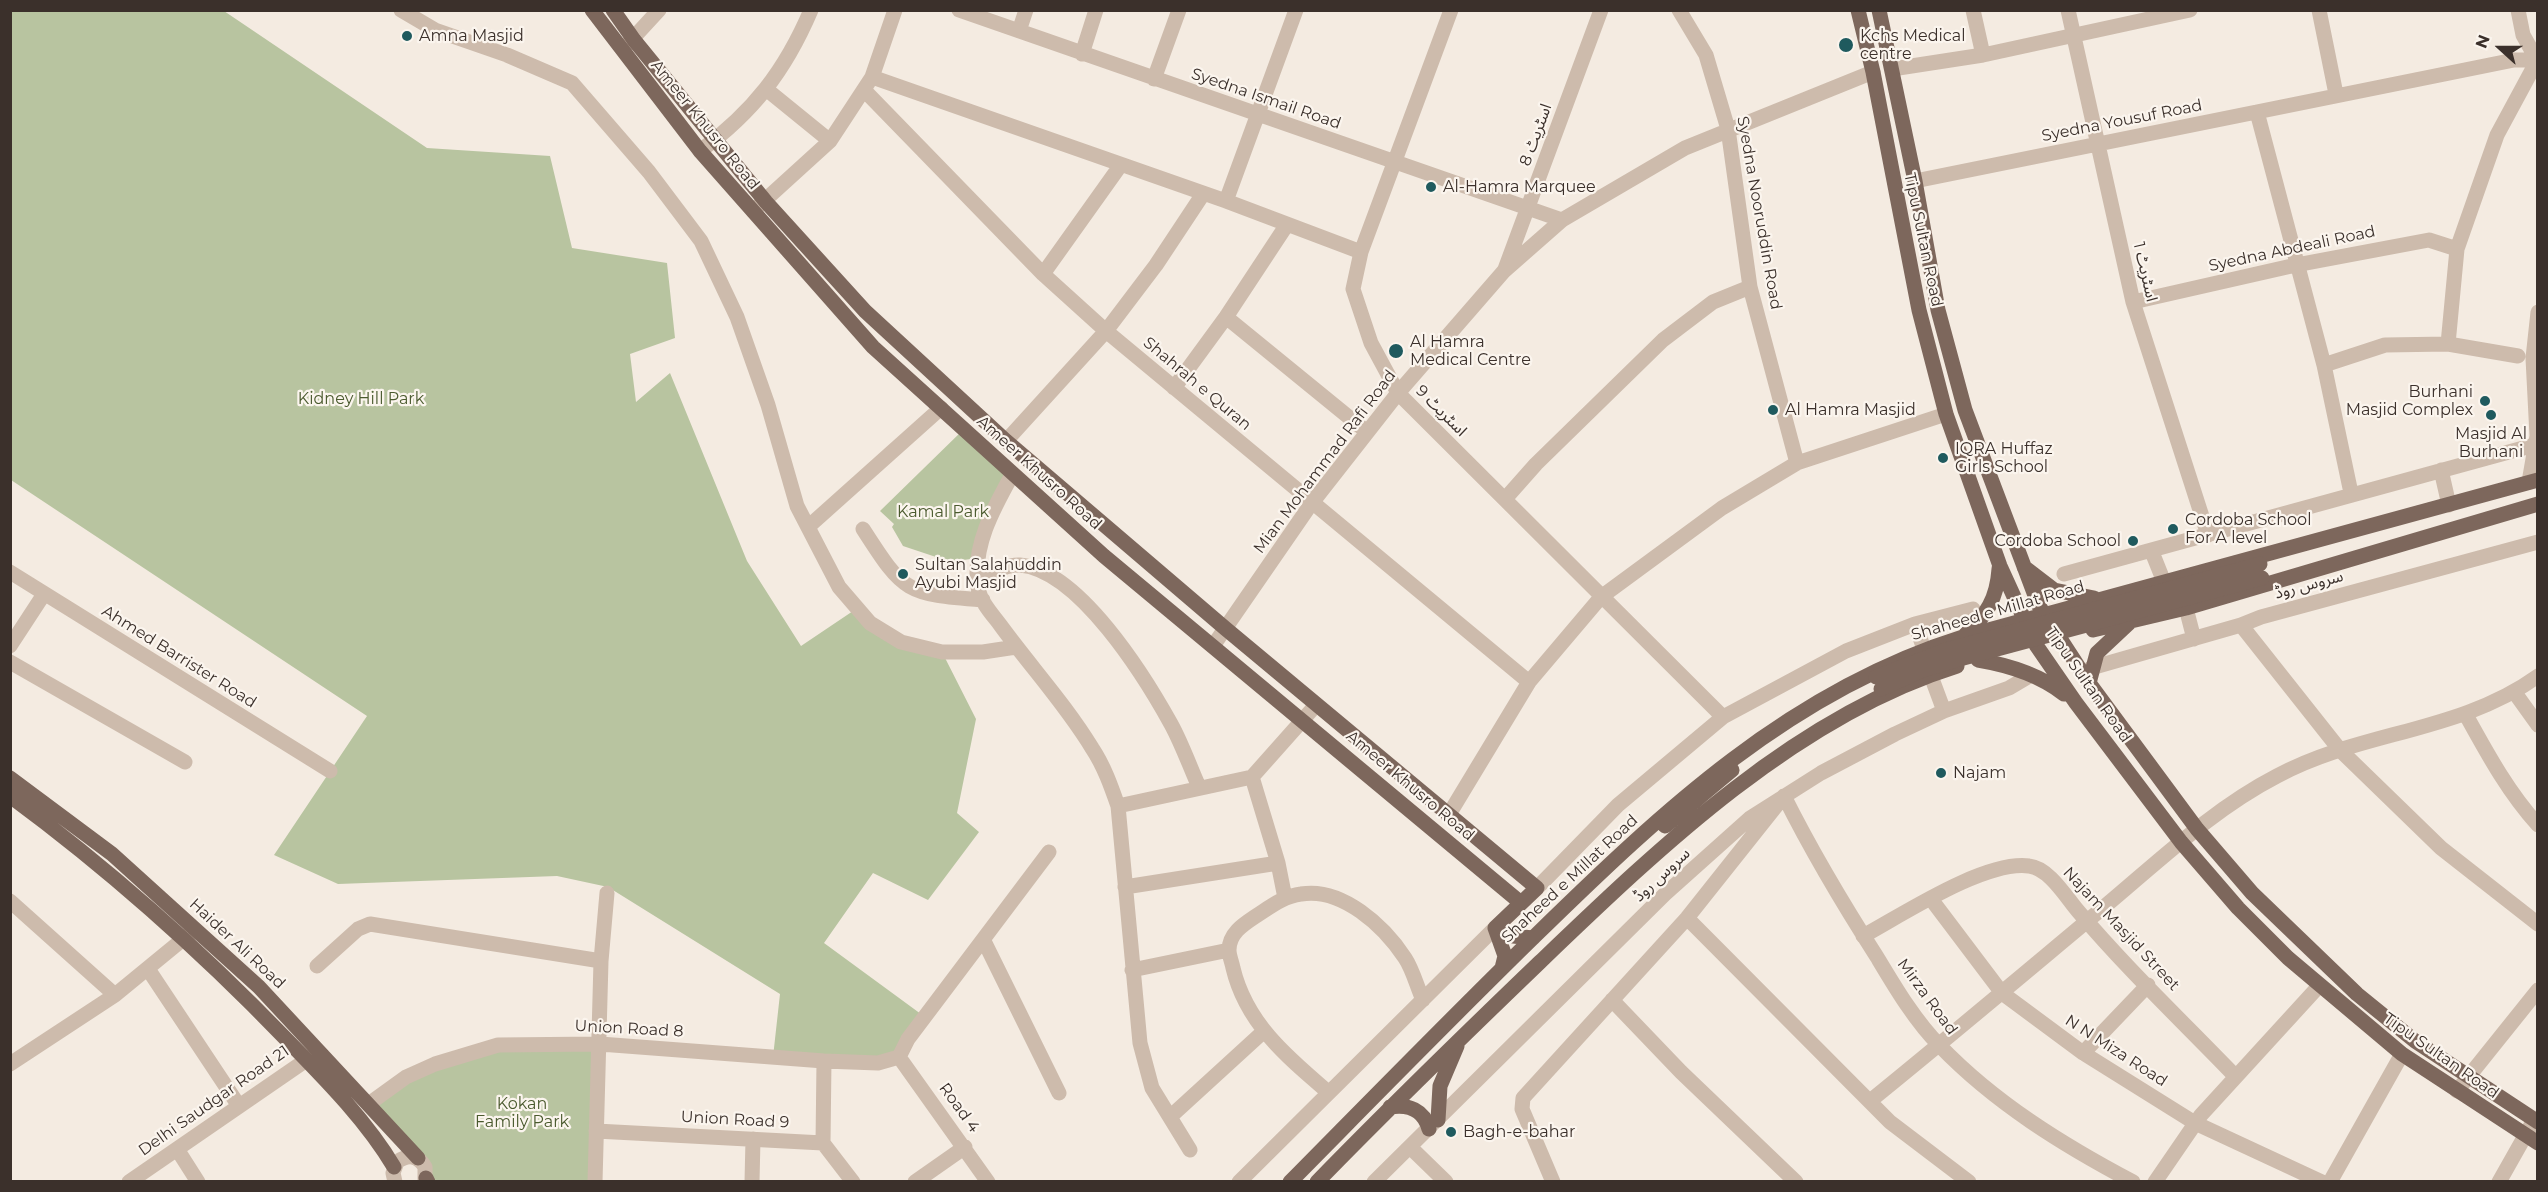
<!DOCTYPE html>
<html>
<head>
<meta charset="utf-8">
<style>
	body { margin:0 }
	#map { position:relative; width:2548px; height:1192px; overflow:hidden; background:#f4ebe1; font-family:Montserrat,sans-serif }
	canvas { display:block }
	.frame { position:absolute; inset:0; border:12px solid #3b302b; pointer-events:none }
	.north { position:absolute; left:2470px; top:18px; width:60px; height:60px; -webkit-text-stroke:4px #fbf5ee; paint-order:stroke; rotate:291deg; font-size:16px; font-weight:700; line-height:24px; text-align:center; color:#3b302b }
	.north::after { content:''; display:block; margin:auto; width:21px; height:27px; background:#3b302b; clip-path:polygon(50% 0,100% 100%,50% 72%,0 100%) }
</style>
</head>
<body>
<div id="map">
<canvas width="2548" height="1192"></canvas>
<div class="frame"></div>
<div class="north">N</div>
</div>
<script>
const context = document.querySelector('canvas').getContext('2d');
context.lineJoin = 'round';
function fill(path, color) {
  context.fillStyle = color;
  context.fill(path, 'evenodd');
}
function stroke(path, color, width, dash) {
  context.strokeStyle = color;
  context.lineWidth = width;
  context.lineCap = dash ? 'butt' : 'round';
  context.setLineDash(dash || []);
  context.stroke(path);
}
function drawText(font, color, halo, rows, align = 'center') {
  context.font = font + ' Montserrat,"Noto Sans Arabic",sans-serif';
  context.lineWidth = 4.5;
  context.setLineDash([]);
  context.textBaseline = 'middle';
  context.strokeStyle = halo;
  context.fillStyle = color;
  for (const [text, x, y, turn = 0] of rows) {
    context.save();
    context.translate(x, y);
    context.rotate((+turn || 0) * Math.PI / 180);
    context.textAlign = isNaN(turn) ? turn : align;
    if (halo) context.strokeText(text, 0, 0);
    context.fillText(text, 0, 0);
    context.restore();
  }
}
fill(new Path2D(`
	M10,11H224L427,148L550,156L572,248L667,263L675,338L630,354L636,402L670,373L747,561L801,646L856,609L901,642L942,652L976,719L957,813L979,832L928,900L873,873L824,943L925,1017L899,1057H773L780,994L608,887L557,876L338,884L274,855L367,716L11,480Z
	M964,429L1012,475L978,558L934,564L936,557L903,546L892,527L894,524L880,511Z
	M600,1044L596,1181H431L370,1103L406,1077L498,1045Z`), '#b8c4a0');
stroke(new Path2D(`
	M401,10L435,30L507,55L572,83L649,172L701,241L737,317L768,405L797,506L839,587L870,623L901,642L942,652H983L1016,647
	M959,10L1562,220
	M1451,10L1361,252L1353,289L1371,343L1398,393L1723,717
	M1679,10L1706,55L1728,129L1750,287L1797,463
	M1973,10L1983,55
	M2068,10L2133,302L2208,535
	M2319,10L2336,94
	M1019,31L1026,10
	M624,48L659,10
	M1082,54L1096,10
	M1892,69L1983,55L2190,10
	M872,77L1226,201L1361,252
	M1154,79L1179,10
	M766,89L830,141
	M865,91L1043,274L1106,331L1529,682
	M2257,112L2324,365L2351,493
	M700,151C753,112 785,71 811,10
	M1915,181L2514,60H2537L2523,35L2518,10
	M1226,201L1296,10
	M753,211L830,141L872,77L895,10
	M1505,269L1601,10
	M1043,274L1120,166
	M2133,302L2296,265L2429,240L2457,249
	M1226,317L1367,432
	M2518,356L2448,344L2457,249L2497,135L2538,59
	M2324,365L2385,345L2448,344
	M1174,388L1226,317L1286,226
	M1006,441L1106,331L1156,265L1203,194
	M2441,470L2449,505
	M1012,475C993,509 972,547 978,587C980,602 993,615 1001,626C1031,667 1066,705 1092,748C1104,766 1111,786 1118,806L1140,1043L1152,1088L1190,1150
	M2529,482L2537,436L2533,358L2538,312
	M1505,499L1536,464L1663,340L1713,302L1750,287
	M808,527L941,408
	M863,529C904,593 906,594 983,600
	M2152,552L2164,582
	M10,572L330,771
	M2064,574L2538,444
	M977,580C990,574 1006,564 1020,565C1079,570 1145,677 1171,724C1182,744 1190,767 1199,787
	M2186,608L2194,639
	M1915,624L1924,649
	M2241,625L2340,750L2441,848L2538,924
	M10,646L44,594
	M1213,646L1311,504L1398,393L1504,271L1562,220L1685,148L1873,72
	M10,662L185,762
	M2091,668L2241,625L2261,617L2538,542
	M1931,676L1944,711
	M2515,693L2538,725
	M2466,715C2487,753 2508,792 2538,825
	M1252,777L1278,863L1285,898
	M1118,806L1252,777L1316,705
	M1448,816L1529,682L1601,597L1722,508L1797,463L1946,414
	M1125,887L1278,863
	M1537,888L1618,805L1723,717L1846,651L1915,624L1973,609
	M1931,899L2002,993L2083,1053L2195,1123L2322,1182
	M10,901L115,995
	M1687,918L1890,1122L1969,1182
	M1863,936C1902,915 1985,860 2029,866C2049,868 2066,897 2078,911C2127,969 2183,1022 2235,1076
	M984,941L1059,1093
	M317,966L358,929L370,924L601,961
	M148,969L239,1106
	M1132,970L1229,950
	M1612,1000L1681,1072L1796,1182
	M2083,1053L2148,985
	M899,1057L908,1039L1049,852
	M899,1057L988,1182
	M10,1064L115,995L193,931
	M2457,1091L2538,990
	M1328,1092C1287,1057 1246,1023 1233,968C1232,962 1229,956 1229,950C1229,933 1244,924 1256,916C1270,907 1284,896 1301,894C1342,887 1384,926 1405,958C1413,970 1417,987 1423,1000
	M1870,1101C1949,1037 2026,972 2104,907C2159,861 2213,809 2277,776C2360,731 2459,733 2538,676
	M370,1103L406,1077L435,1064L498,1045L600,1044L824,1061L878,1063L899,1057
	M1170,1117L1263,1032
	M596,1131L823,1143L853,1182
	M823,1143L824,1061
	M1410,1147L1446,1182
	M177,1149L198,1182
	M129,1182L315,1054
	M395,1182L393,1173L397,1162C408,1154 418,1155 425,1167V1182
	M595,1182L601,961L607,893
	M752,1182L753,1139
	M915,1182L965,1147
	M1239,1182L1495,928
	M1374,1182L1665,894L1750,818L1821,773L1895,734L1944,711L2009,688L2031,675
	M1553,1182L1522,1109L1523,1098L1687,918L1784,796C1812,852 1843,904 1877,957C1895,987 1915,1021 1940,1046C1995,1103 2063,1145 2133,1182
	M2155,1182L2201,1115L2319,986
	M2330,1182L2402,1054
	M2499,1182L2534,1120`), '#cdbbac', 15);
stroke(new Path2D(`
	M592,10L700,151L873,347L1104,556L1521,903
	M613,10L634,40L766,202L865,311L1006,441L1226,629L1537,888L1495,928
	M1858,10L1873,72L1919,310L1946,414L2000,566L2036,645L2076,703L2181,842L2238,908L2288,958L2402,1054L2538,1143
	M1879,10L1915,181L1938,310L1965,410L2039,606L2089,683L2197,829L2252,893L2357,994L2415,1041L2538,1122
	M2024,567L2054,590L2094,598
	M2093,630L2186,608L2538,504
	M1965,635C1987,615 1997,598 1999,569
	M1978,660C2008,665 2040,675 2064,694
	M2089,683L2097,653L2129,623
	M10,778L112,854L259,987L418,1158
	M10,796C109,869 201,951 286,1039C324,1078 366,1120 394,1167
	M1665,826L1732,770
	M1495,928L1505,956L1502,968
	M1495,928L1513,936L1533,938
	M1390,1107C1408,1104 1424,1110 1429,1129
	M1438,1120L1440,1086L1457,1046
	M426,1178L428,1182
	M1290,1182C1372,1099 1453,1016 1536,935C1663,811 1790,691 1963,637L2538,480
	M1317,1182C1390,1107 1465,1034 1540,962C1659,848 1796,716 1957,666`), '#7d675c', 15);
stroke(new Path2D(`
	M1876,677L1946,650L2260,564
	M1881,689L1923,670L1956,660L2262,578`), '#7d675c', 15);
for (const [x, y, r, color] of [
	[407,36,6,"#1f5a5e"],
	[1846,45,8,"#1f5a5e"],
	[1431,187,6,"#1f5a5e"],
	[1396,351,8,"#1f5a5e"],
	[2485,401,6,"#1f5a5e"],
	[1773,410,6,"#1f5a5e"],
	[2491,415,6,"#1f5a5e"],
	[1943,458,6,"#1f5a5e"],
	[2173,529,6,"#1f5a5e"],
	[2133,541,6,"#1f5a5e"],
	[903,574,6,"#1f5a5e"],
	[1941,773,6,"#1f5a5e"],
	[1451,1132,6,"#1f5a5e"]
]) {
  const dot = new Path2D();
  dot.arc(x, y, r, 0, 2 * Math.PI);
  context.fillStyle = color;
  context.fill(dot);
  stroke(dot, '#fbf5ee', 2);
}
drawText('16px', '#3b302b', '#fbf5ee', [
	["Amna Masjid",419,36],
	["Kchs Medical",1860,36],
	["centre",1860,54],
	["Al-Hamra Marquee",1443,187],
	["Al Hamra",1410,342],
	["Medical Centre",1410,360],
	["Burhani",2473,392,"right"],
	["Masjid Complex",2473,410,"right"],
	["Al Hamra Masjid",1785,410],
	["Masjid Al",2491,434,"center"],
	["Burhani",2491,452,"center"],
	["IQRA Huffaz",1955,449],
	["Girls School",1955,467],
	["Cordoba School",2185,520],
	["For A level",2185,538],
	["Cordoba School",2121,541,"right"],
	["Sultan Salahuddin",915,565],
	["Ayubi Masjid",915,583],
	["Najam",1953,773],
	["Bagh-e-bahar",1463,1132]
], 'left');
drawText('16px', '#3b302b', '#fbf5ee', [
	["Syedna Ismail Road",1266,99,19],
	["Syedna Yousuf Road",2122,121,-11],
	["Ameer Khusro Road",705,125,51],
	["اسٹریٹ 8",1536,135,-70],
	["Syedna Nooruddin Road",1759,213,80],
	["Tipu Sultan Road",1923,240,78],
	["Syedna Abdeali Road",2292,249,-12],
	["اسٹریٹ 1",2145,272,77],
	["Shahrah e Quran",1197,384,40],
	["اسٹریٹ 9",1441,411,45],
	["Mian Mohammad Rafi Road",1325,462,-53],
	["Ameer Khusro Road",1039,473,42],
	["سروس روڈ",2309,585,-15],
	["Shaheed e Millat Road",1998,611,-16],
	["Ahmed Barrister Road",179,657,32],
	["Tipu Sultan Road",2088,685,55],
	["Ameer Khusro Road",1410,786,40],
	["سروس روڈ",1662,875,-43],
	["Shaheed e Millat Road",1570,879,-43],
	["Najam Masjid Street",2121,929,47],
	["Haider Ali Road",237,944,43],
	["Mirza Road",1927,997,54],
	["Union Road 8",629,1029,3],
	["N N Miza Road",2116,1051,33],
	["Tipu Sultan Road",2441,1056,35],
	["Delhi Saudgar Road 21",214,1101,-35],
	["Road 4",959,1108,54],
	["Union Road 9",735,1120,3]
]);
drawText('16px', '#4a5a2e', '#fbf5ee', [
	["Kidney Hill Park",361,399],
	["Kamal Park",943,512],
	["Kokan",522,1104],
	["Family Park",522,1122]
]);
</script>
</body>
</html>
